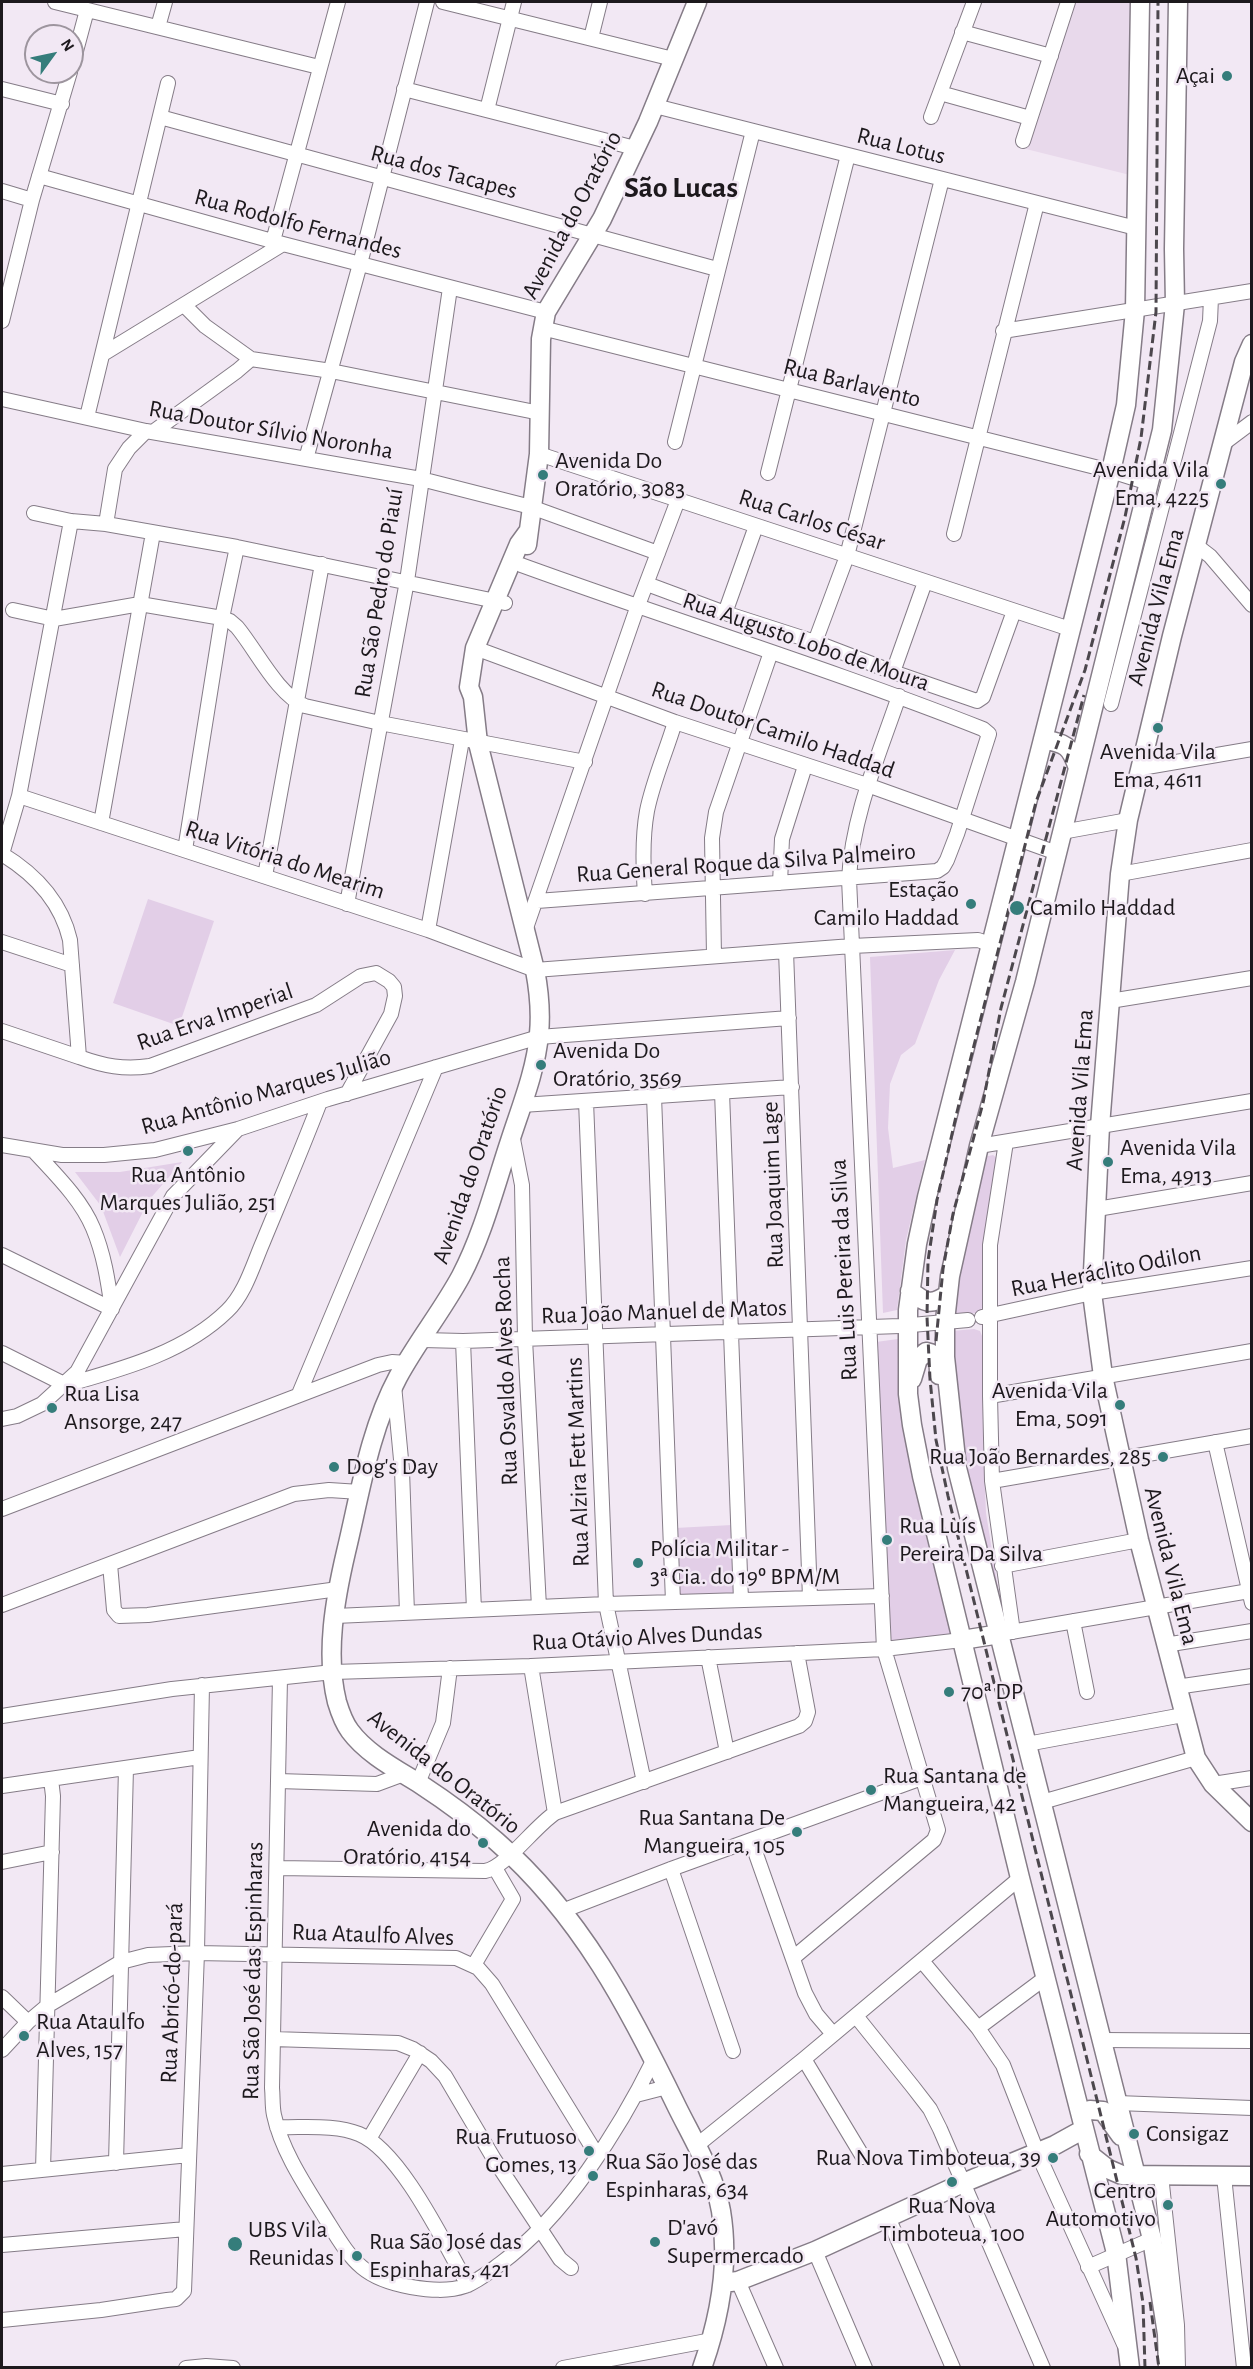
<!DOCTYPE html>
<html>
<head>
<meta charset="utf-8">
<style>
	body { margin:0 }
	#map { position:relative; width:1253px; height:2369px; overflow:hidden; background:#f2e8f4; font-family:"Alegreya Sans",sans-serif }
	canvas { display:block }
	.frame { position:absolute; inset:0; border:3px solid #1d191d; pointer-events:none }
	.north { position:absolute; left:24px; top:24px; width:60px; height:60px; box-sizing:border-box; background:#f2e8f4; border:2px solid #9d959e; border-radius:50%; rotate:57deg; font-size:16px; font-weight:700; line-height:24px; text-align:center; color:#1d191d }
	.north::after { content:''; display:block; margin:auto; width:21px; height:27px; background:#357d7b; clip-path:polygon(50% 0,100% 100%,50% 72%,0 100%) }
</style>
</head>
<body>
<div id="map">
<canvas width="1253" height="2369"></canvas>
<div class="frame"></div>
<div class="north">N</div>
</div>
<script>
const context = document.querySelector('canvas').getContext('2d');
context.lineJoin = 'round';
function fill(path, color) {
  context.fillStyle = color;
  context.fill(path, 'evenodd');
}
function stroke(path, color, width, dash) {
  context.strokeStyle = color;
  context.lineWidth = width;
  context.lineCap = dash ? 'butt' : 'round';
  context.setLineDash(dash || []);
  context.stroke(path);
}
function drawText(font, color, halo, rows, align = 'center') {
  context.font = font + ' "Alegreya Sans",sans-serif';
  context.lineWidth = 5;
  context.setLineDash([]);
  context.textBaseline = 'middle';
  context.strokeStyle = halo;
  context.fillStyle = color;
  for (const [text, x, y, turn = 0] of rows) {
    context.save();
    context.translate(x, y);
    context.rotate((+turn || 0) * Math.PI / 180);
    context.textAlign = isNaN(turn) ? turn : align;
    if (halo) context.strokeText(text, 0, 0);
    context.fillText(text, 0, 0);
    context.restore();
  }
}
fill(new Path2D(`
	M1075,2H1133L1130,175L1026,149Z`), '#e8d9eb');
fill(new Path2D(`
	M148,899L214,921L179,1026L113,1003Z
	M955,950L939,980L915,1044L901,1055L890,1084L888,1128L893,1168L925,1160L906,1240L897,1310L883,1313L870,957Z
	M993,1155L998,1159L983,1307L977,1313L950,1314L979,1158Z
	M182,1162L149,1200L120,1257L101,1206L75,1172H120Z
	M974,1329L980,1331L982,1336L983,1441L986,1513L1003,1619L963,1473L952,1331Z
	M898,1339C898,1357 897,1376 899,1394C908,1476 932,1556 951,1635L889,1642L876,1342Z
	M732,1525L735,1594L678,1596L675,1528Z`), '#e2cee7');
const minor = new Path2D(`
	M55,2L319,67
	M443,2L673,59
	M158,27L165,2
	M962,32L1051,56
	M591,38L600,2
	M72,66L87,10
	M2,89L62,104
	M404,89L635,148
	M940,93L1030,118
	M655,106L1136,228
	M487,110L514,2
	M160,117L717,269
	M931,117L974,2
	M1023,141L1068,2
	M39,176L283,244L546,312
	M2,191L32,200
	M273,241L338,2
	M184,305L205,326L251,359L331,371L540,413
	M2,321L32,200L70,72
	M542,328L1111,471L1149,483
	M1003,331L1252,291
	M103,354L283,244
	M2,399L146,431L421,479L531,507L658,553
	M87,417L168,83
	M153,432L237,371L251,359
	M675,442L753,131
	M1224,443L1252,422
	M539,454L1070,629
	M306,459L360,264L427,2
	M768,473L848,155
	M34,513L71,521L106,524L237,547L505,603
	M106,524L115,469L129,448L146,431
	M954,534L1037,203
	M1197,546L1210,556L1252,605
	M521,565C675,621 831,669 983,729L989,734L957,834L947,860L943,867L937,871L537,901
	M647,584L725,613L815,642L893,672L977,701L983,697L1014,611
	M13,610L54,619L140,604L222,618L230,621L237,627C257,651 277,694 305,706L380,723L585,762
	M725,613L756,526
	M815,642L847,556L942,179
	M475,648L675,722L870,786L1057,853
	M893,672L925,582
	M1111,704L1210,321L1211,298
	M1141,768L1252,749
	M19,796L428,930L535,970L852,946L978,940L984,942L990,948
	M101,823L153,533
	M1062,832L1128,820
	M185,850L222,618L237,547
	M2,854C35,874 61,901 70,940L79,1057C104,1066 124,1070 150,1066L316,1005L361,976L376,973L389,981L394,987L395,996L391,1014L347,1094
	M2,854L19,796L71,521
	M1120,874L1252,850
	M265,876L322,564
	M780,883L782,839L805,766
	M645,894C643,867 642,838 647,811C653,781 666,752 675,722
	M347,904L407,581L450,288
	M526,928L637,608L678,500
	M428,930L462,740
	M2,942L72,965
	M786,951L810,1598
	M714,956L712,838L716,812L771,652
	M1110,1001L1252,978
	M2,1031L79,1057
	M722,1092L741,1600
	M654,1096L673,1602
	M586,1101L606,1604L644,1782
	M522,1105L792,1087
	M512,1134L522,1185L525,1339L539,1607
	M1006,1142L990,1245V1396L992,1481L1013,1632
	M2,1145L62,1155H104L155,1150L238,1129L328,1099L539,1037L789,1018
	M979,1146L1252,1101
	M34,1151C55,1174 81,1199 93,1228C104,1254 108,1281 112,1309
	M1097,1209L1252,1183
	M2,1255L112,1309
	M982,1317L1092,1293L1252,1268
	M423,1340L463,1341L900,1326L968,1320
	M463,1341L474,1610
	M2,1353L66,1385C122,1369 184,1353 227,1311C245,1294 253,1265 263,1242C282,1196 302,1149 320,1102
	M394,1385L402,1470L407,1613
	M299,1394L436,1067
	M990,1396L1252,1351
	M2,1419L17,1416L42,1404L77,1372L173,1196L237,1130
	M1215,1442L1252,1603
	M992,1481L1252,1436
	M2,1509L378,1365L392,1362L407,1363
	M110,1564L114,1610L119,1616L148,1615L338,1589
	M1002,1566L1139,1540
	M2,1605L294,1494L329,1490L360,1492
	M335,1616L606,1604L882,1596
	M1073,1621L1087,1692
	M1005,1633L1249,1591
	M1165,1645L1252,1631
	M708,1657L727,1752
	M531,1666L555,1813
	M280,1678L272,2088C273,2097 272,2106 274,2115C282,2153 309,2191 329,2224C353,2263 365,2279 411,2287C429,2290 448,2292 465,2286C478,2281 489,2272 500,2264C564,2217 619,2130 654,2059
	M1176,1687L1252,1676
	M2,1716L172,1689L333,1672L531,1666L884,1649L962,1640
	M1027,1744L1183,1715
	M278,1781L377,1784L404,1774
	M418,1783L443,1723L450,1668
	M1213,1784L1252,1778
	M2,1786L200,1757
	M1042,1802L1196,1758
	M751,1840L805,1993L816,2014L833,2034
	M2,1862L52,1852
	M277,1868L485,1871C505,1868 534,1827 555,1813L799,1726L805,1721L808,1712L797,1653
	M671,1869L733,2051
	M562,1911L671,1869L922,1778
	M793,1958L934,1840L938,1830L884,1649L849,879C852,816 879,755 899,696
	M922,1961L978,2028L1003,2065L1037,2152L1124,2344
	M474,1965L513,1899L495,1868
	M2,1997L28,2022
	M856,2016L913,2087L930,2109L940,2129L1043,2368
	M978,2028L1045,1978
	M273,2039L398,2043L413,2049L431,2061L445,2076L494,2159L560,2259L571,2268
	M1101,2040L1252,2041
	M2,2050L28,2022L47,2006L121,1962L148,1955L197,1953L456,1958L478,1968L492,1984L597,2155
	M804,2059L863,2157
	M636,2095L667,2087
	M1117,2103L1252,2108
	M277,2127C303,2128 335,2124 359,2134C401,2151 445,2245 468,2285
	M369,2139L420,2053
	M696,2146L804,2059L1020,1878
	M116,2163L126,1768
	M43,2170L53,1796L51,1779
	M2,2174L189,2155
	M1161,2175L1177,2325L1178,2368
	M1224,2176L1244,2368
	M888,2217L953,2368
	M2,2245L186,2229
	M815,2251L865,2368
	M1088,2267L1152,2239
	M738,2281L776,2368
	M2,2320L101,2310L167,2300L176,2299L184,2291L197,1953L202,1685
	M186,2368L206,2366L233,2368
	M563,2368L712,2340`);
const major = new Path2D(`
	M1252,344L1244,362L1172,636L1128,820L1120,874L1100,1126L1092,1293L1103,1376L1139,1540L1196,1758L1213,1784L1252,1822
	M527,533L519,544L475,648L469,687L473,697L478,743L535,970C539,991 541,1013 539,1034C536,1070 521,1107 510,1141C495,1186 483,1234 461,1276C442,1311 417,1342 398,1377C369,1431 360,1494 346,1552C335,1599 325,1654 337,1702C340,1712 344,1723 350,1731C367,1754 396,1769 420,1784C446,1801 472,1820 496,1841C581,1915 630,2010 678,2109C694,2141 715,2176 721,2211C730,2265 720,2317 702,2368
	M527,545L539,454L541,339L546,312L602,219L648,122L697,2
	M1043,739C1066,744 1070,745 1078,768
	M910,1291C926,1303 930,1306 947,1295
	M912,1379L918,1359L926,1352C939,1354 939,1364 939,1375
	M962,1640L1000,1634
	M1081,2115L1090,2110L1103,2111L1121,2136
	M1089,2154L1108,2169L1122,2175L1252,2176
	M723,2283L738,2281L815,2251L963,2183L1055,2145L1084,2129
	M1130,2368L1116,2253L1020,1878L922,1476L912,1425L908,1394V1310L917,1244L927,1197L1111,471L1126,405L1135,310L1140,2
	M1168,2368L1167,2334L1152,2239L957,1468L945,1357V1321L950,1276L979,1146L1025,982L1162,430L1175,304L1174,249L1178,2`);
stroke(minor, '#857c87', 16);
stroke(major, '#857c87', 21);
stroke(minor, '#fff', 14);
stroke(major, '#fff', 18);
stroke(new Path2D(`
	M936,1341L943,1269L953,1214L983,1103L1001,1008L1084,695
	M1150,2302L1159,2368
	M1145,2368L1143,2303L1136,2258L948,1496L936,1440L930,1379L927,1317L928,1261L937,1200L957,1112L1036,802L1085,670L1125,517L1141,438L1156,312L1158,2`), '#4c474d', 3, [9, 4.5]);
for (const [x, y, r, color] of [
	[1227,76,6,"#357d7b"],
	[543,475,6,"#357d7b"],
	[1221,484,6,"#357d7b"],
	[1158,728,6,"#357d7b"],
	[971,904,6,"#357d7b"],
	[1017,908,8,"#357d7b"],
	[541,1065,6,"#357d7b"],
	[188,1151,6,"#357d7b"],
	[1108,1162,6,"#357d7b"],
	[1120,1405,6,"#357d7b"],
	[52,1408,6,"#357d7b"],
	[1163,1457,6,"#357d7b"],
	[334,1467,6,"#357d7b"],
	[887,1540,6,"#357d7b"],
	[638,1563,6,"#357d7b"],
	[949,1692,6,"#357d7b"],
	[871,1790,6,"#357d7b"],
	[797,1832,6,"#357d7b"],
	[483,1843,6,"#357d7b"],
	[24,2036,6,"#357d7b"],
	[1134,2134,6,"#357d7b"],
	[589,2151,6,"#357d7b"],
	[1053,2158,6,"#357d7b"],
	[593,2176,6,"#357d7b"],
	[952,2182,6,"#357d7b"],
	[1168,2205,6,"#357d7b"],
	[655,2242,6,"#357d7b"],
	[235,2244,8,"#357d7b"],
	[357,2256,6,"#357d7b"]
]) {
  const dot = new Path2D();
  dot.arc(x, y, r, 0, 2 * Math.PI);
  context.fillStyle = color;
  context.fill(dot);
  stroke(dot, '#f2e8f4', 2);
}
drawText('24px', '#1d191d', '#f2e8f4', [
	["Açai",1215,76,"right"],
	["Avenida Do",555,461],
	["Oratório, 3083",555,489],
	["Avenida Vila",1209,470,"right"],
	["Ema, 4225",1209,498,"right"],
	["Avenida Vila",1158,752,"center"],
	["Ema, 4611",1158,780,"center"],
	["Estação",959,890,"right"],
	["Camilo Haddad",959,918,"right"],
	["Camilo Haddad",1030,908],
	["Avenida Do",553,1051],
	["Oratório, 3569",553,1079],
	["Avenida Vila",1120,1148],
	["Ema, 4913",1120,1176],
	["Rua Antônio",188,1175,"center"],
	["Marques Julião, 251",188,1203,"center"],
	["Avenida Vila",1108,1391,"right"],
	["Ema, 5091",1108,1419,"right"],
	["Rua Lisa",64,1394],
	["Ansorge, 247",64,1422],
	["Rua João Bernardes, 285",1151,1457,"right"],
	["Dog's Day",346,1467],
	["Rua Luís",899,1526],
	["Pereira Da Silva",899,1554],
	["Polícia Militar -",650,1549],
	["3ª Cia. do 19º BPM/M",650,1577],
	["70ª DP",961,1692],
	["Rua Santana de",883,1776],
	["Mangueira, 42",883,1804],
	["Rua Santana De",785,1818,"right"],
	["Mangueira, 105",785,1846,"right"],
	["Avenida do",471,1829,"right"],
	["Oratório, 4154",471,1857,"right"],
	["Rua Ataulfo",36,2022],
	["Alves, 157",36,2050],
	["Consigaz",1146,2134],
	["Rua Frutuoso",577,2137,"right"],
	["Gomes, 13",577,2165,"right"],
	["Rua Nova Timboteua, 39",1041,2158,"right"],
	["Rua São José das",605,2162],
	["Espinharas, 634",605,2190],
	["Centro",1156,2191,"right"],
	["Automotivo",1156,2219,"right"],
	["Rua Nova",952,2206,"center"],
	["Timboteua, 100",952,2234,"center"],
	["D'avó",667,2228],
	["Supermercado",667,2256],
	["UBS Vila",248,2230],
	["Reunidas I",248,2258],
	["Rua São José das",369,2242],
	["Espinharas, 421",369,2270]
], 'left');
drawText('24px', '#1d191d', '#f2e8f4', [
	["Rua Lotus",901,146,14],
	["Rua dos Tacapes",444,172,15],
	["Avenida do Oratório",572,215,-62],
	["Rua Rodolfo Fernandes",298,224,15],
	["Rua Barlavento",852,383,14],
	["Rua Doutor Sílvio Noronha",271,430,10],
	["Rua Carlos César",812,520,18],
	["Rua São Pedro do Piauí",379,593,-81],
	["Avenida Vila Ema",1156,607,-75],
	["Rua Augusto Lobo de Moura",806,642,19],
	["Rua Doutor Camilo Haddad",773,730,19],
	["Rua Vitória do Mearim",285,860,18],
	["Rua General Roque da Silva Palmeiro",746,863,-4],
	["Rua Erva Imperial",215,1017,-19],
	["Avenida Vila Ema",1080,1090,-86],
	["Rua Antônio Marques Julião",266,1092,-16],
	["Avenida do Oratório",470,1175,-71],
	["Rua Joaquim Lage",773,1185,-92],
	["Rua Luis Pereira da Silva",844,1270,-93],
	["Rua Heráclito Odilon",1106,1271,-11],
	["Rua João Manuel de Matos",664,1312,-2],
	["Rua Osvaldo Alves Rocha",506,1371,-92],
	["Rua Alzira Fett Martins",578,1462,-92],
	["Avenida Vila Ema",1171,1566,76],
	["Rua Otávio Alves Dundas",647,1637,-3],
	["Avenida do Oratório",444,1772,38],
	["Rua Ataulfo Alves",373,1935,2],
	["Rua São José das Espinharas",253,1971,-89],
	["Rua Abricó-do-pará",172,1993,-88]
]);
drawText('bold 30px', '#1d191d', '#f2e8f4', [
	["São Lucas",681,188]
]);
</script>
</body>
</html>
